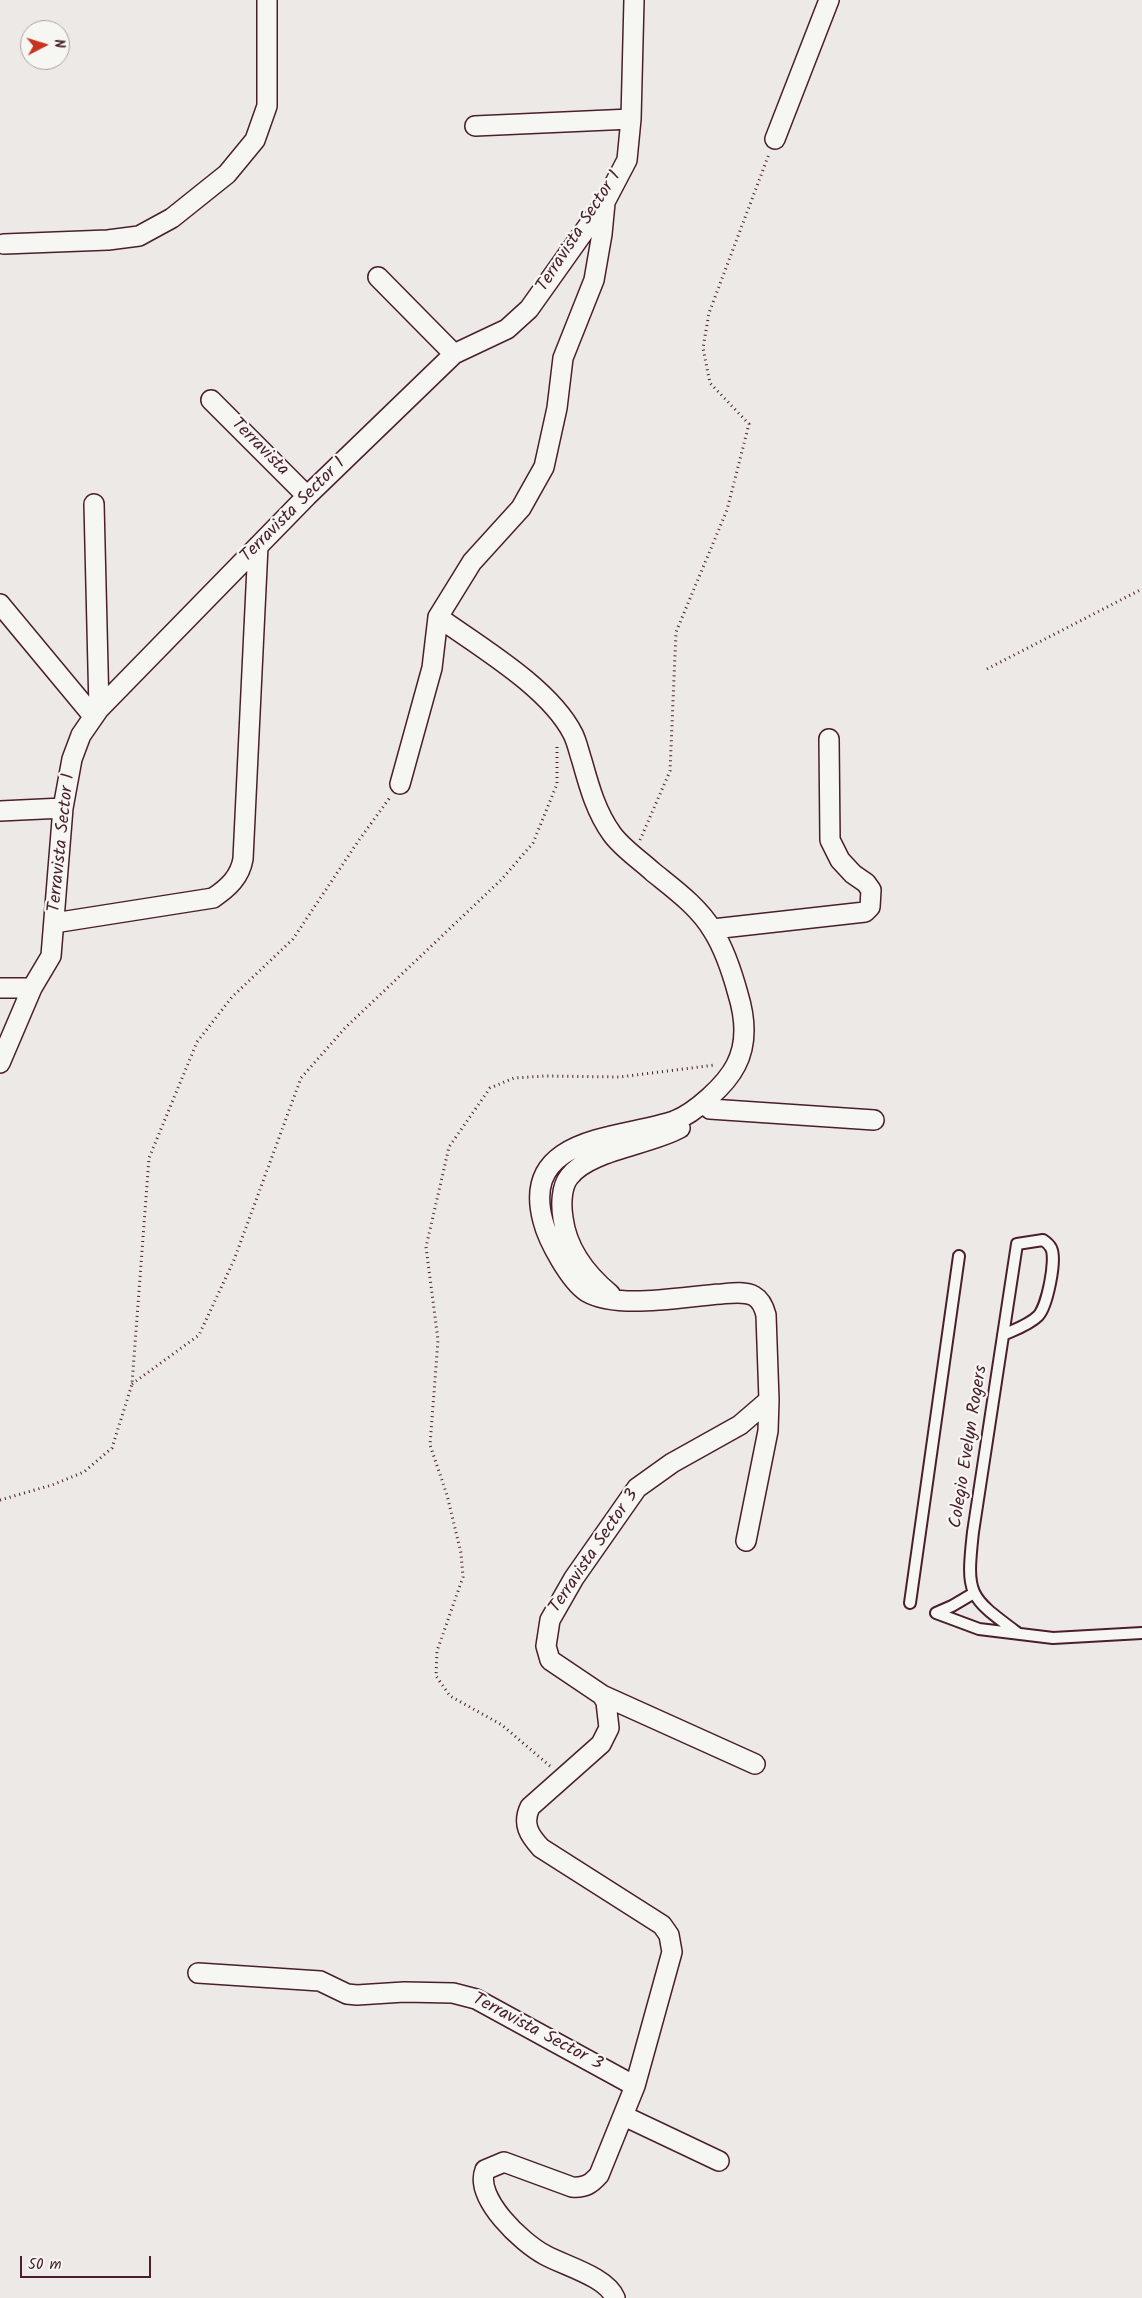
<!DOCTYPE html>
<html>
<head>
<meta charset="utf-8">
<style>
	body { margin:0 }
	#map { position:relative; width:1142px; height:2298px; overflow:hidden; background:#ece9e6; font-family:Kalam,sans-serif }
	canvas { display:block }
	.north { position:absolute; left:20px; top:20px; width:50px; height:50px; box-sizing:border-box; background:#f6f6f2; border:1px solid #b1a0a2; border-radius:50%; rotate:85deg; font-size:14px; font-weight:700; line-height:20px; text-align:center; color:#4a1f2b }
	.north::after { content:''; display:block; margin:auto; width:18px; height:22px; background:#c8321e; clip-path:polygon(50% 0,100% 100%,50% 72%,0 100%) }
	.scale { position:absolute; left:20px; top:2256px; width:131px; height:22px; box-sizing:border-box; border:2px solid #4a1f2b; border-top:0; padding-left:6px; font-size:15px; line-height:18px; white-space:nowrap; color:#4a1f2b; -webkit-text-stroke:4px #f6f6f2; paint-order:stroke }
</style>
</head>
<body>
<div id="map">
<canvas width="1142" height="2298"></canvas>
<div class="north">N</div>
<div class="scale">50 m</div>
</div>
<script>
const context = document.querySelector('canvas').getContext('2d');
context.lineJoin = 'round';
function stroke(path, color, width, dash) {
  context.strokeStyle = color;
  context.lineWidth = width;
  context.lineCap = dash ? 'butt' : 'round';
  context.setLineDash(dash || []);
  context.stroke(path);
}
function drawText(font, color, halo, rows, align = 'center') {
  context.font = font + ' Kalam,sans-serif';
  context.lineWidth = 4.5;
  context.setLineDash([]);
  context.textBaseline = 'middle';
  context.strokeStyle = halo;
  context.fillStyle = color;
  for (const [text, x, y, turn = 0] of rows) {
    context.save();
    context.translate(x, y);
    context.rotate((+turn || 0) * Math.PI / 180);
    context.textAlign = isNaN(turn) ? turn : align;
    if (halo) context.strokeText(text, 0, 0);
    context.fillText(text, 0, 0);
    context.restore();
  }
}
const lane = new Path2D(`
	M1003,1335C1014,1330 1029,1325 1038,1316C1047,1307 1057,1259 1051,1248C1049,1244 1046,1242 1043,1240L1017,1244L973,1532C966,1596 968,1596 1019,1634
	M910,1603L959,1256
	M936,1613L979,1629L1053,1638L1142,1633
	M936,1613L952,1606L974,1593`);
const street = new Path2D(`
	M475,126L631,119
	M775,139L829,0
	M4,244L108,240L139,236L172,218L227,174L255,140L267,106V0
	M378,277L454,354
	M211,400L307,496
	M94,504L99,709
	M0,604L93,716
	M438,617C480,647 550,688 573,734C577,742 579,752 582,761C589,786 596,812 612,834C622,848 640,860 653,872C674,889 699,907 713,931C725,950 732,972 738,994C745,1017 748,1042 736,1065C726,1085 695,1113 674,1121C621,1139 520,1135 543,1221C548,1241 570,1281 587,1292C618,1310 686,1296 721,1294C732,1293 745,1291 754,1296C761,1300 764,1307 766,1315L769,1400L740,1425L672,1463L637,1488L574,1578L550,1620L546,1646L550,1660L602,1695L606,1702L609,1728L601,1744L530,1807C522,1824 529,1835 541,1848L662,1925L669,1935L672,1952L635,2086L599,2175C591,2184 585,2188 572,2187L504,2162L485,2170C474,2198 522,2243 545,2255C565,2266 607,2277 615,2298
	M400,784L432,668L438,617L472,562L521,508L544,467L557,408L563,358L594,280L602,234L605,203
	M0,811L63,808
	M54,923L213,898C228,888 240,877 243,859L258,546
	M713,929L865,912L870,907L871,890L866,883L853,874L840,860L830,840L829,739
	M0,988H32
	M0,1063L32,988L51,956L63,808L72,759L81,735L99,709L307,496L454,354L507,329L529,309L605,202L627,160L631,119L634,0
	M710,1109L874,1120
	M610,1294C586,1274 567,1250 563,1218C561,1206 561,1187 569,1177C589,1150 650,1145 680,1128
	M746,1541L768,1431L769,1400
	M602,1695L755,1764
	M198,1973L320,1981L347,1994L357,1995L404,1992L453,1993L476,1999L635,2086
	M624,2116L719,2161`);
stroke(lane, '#4a1f2b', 14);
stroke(street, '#4a1f2b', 22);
stroke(new Path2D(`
	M987,669L1142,589
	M640,840L670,771L676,632L727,510L749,424L710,383L703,348L709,313L769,154
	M132,1384L199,1335L234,1260L301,1078L345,1028L502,879L533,843L557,784V744
	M0,1500L52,1485L84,1472L112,1448L132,1384L149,1158L197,1042L232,997L293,939L359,840L391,796
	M550,1766L502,1725L450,1696L436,1676L437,1651L463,1577L461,1553L447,1495L430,1445L438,1340L426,1247L449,1147L490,1088L514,1078L545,1076L620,1077L715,1065`), '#4a1f2b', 3, [1, 4]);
stroke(lane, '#f6f6f2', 10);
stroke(street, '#f6f6f2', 19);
drawText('18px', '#4a1f2b', '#f6f6f2', [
	["Terravista Sector 1",580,232,-57],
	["Terravista",259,448,45],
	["Terravista Sector 1",294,511,-45],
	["Terravista Sector 1",63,843,-84],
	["Colegio Evelyn Rogers",970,1447,-81],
	["Terravista Sector 3",595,1552,-56],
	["Terravista Sector 3",537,2033,28]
]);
</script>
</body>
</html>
